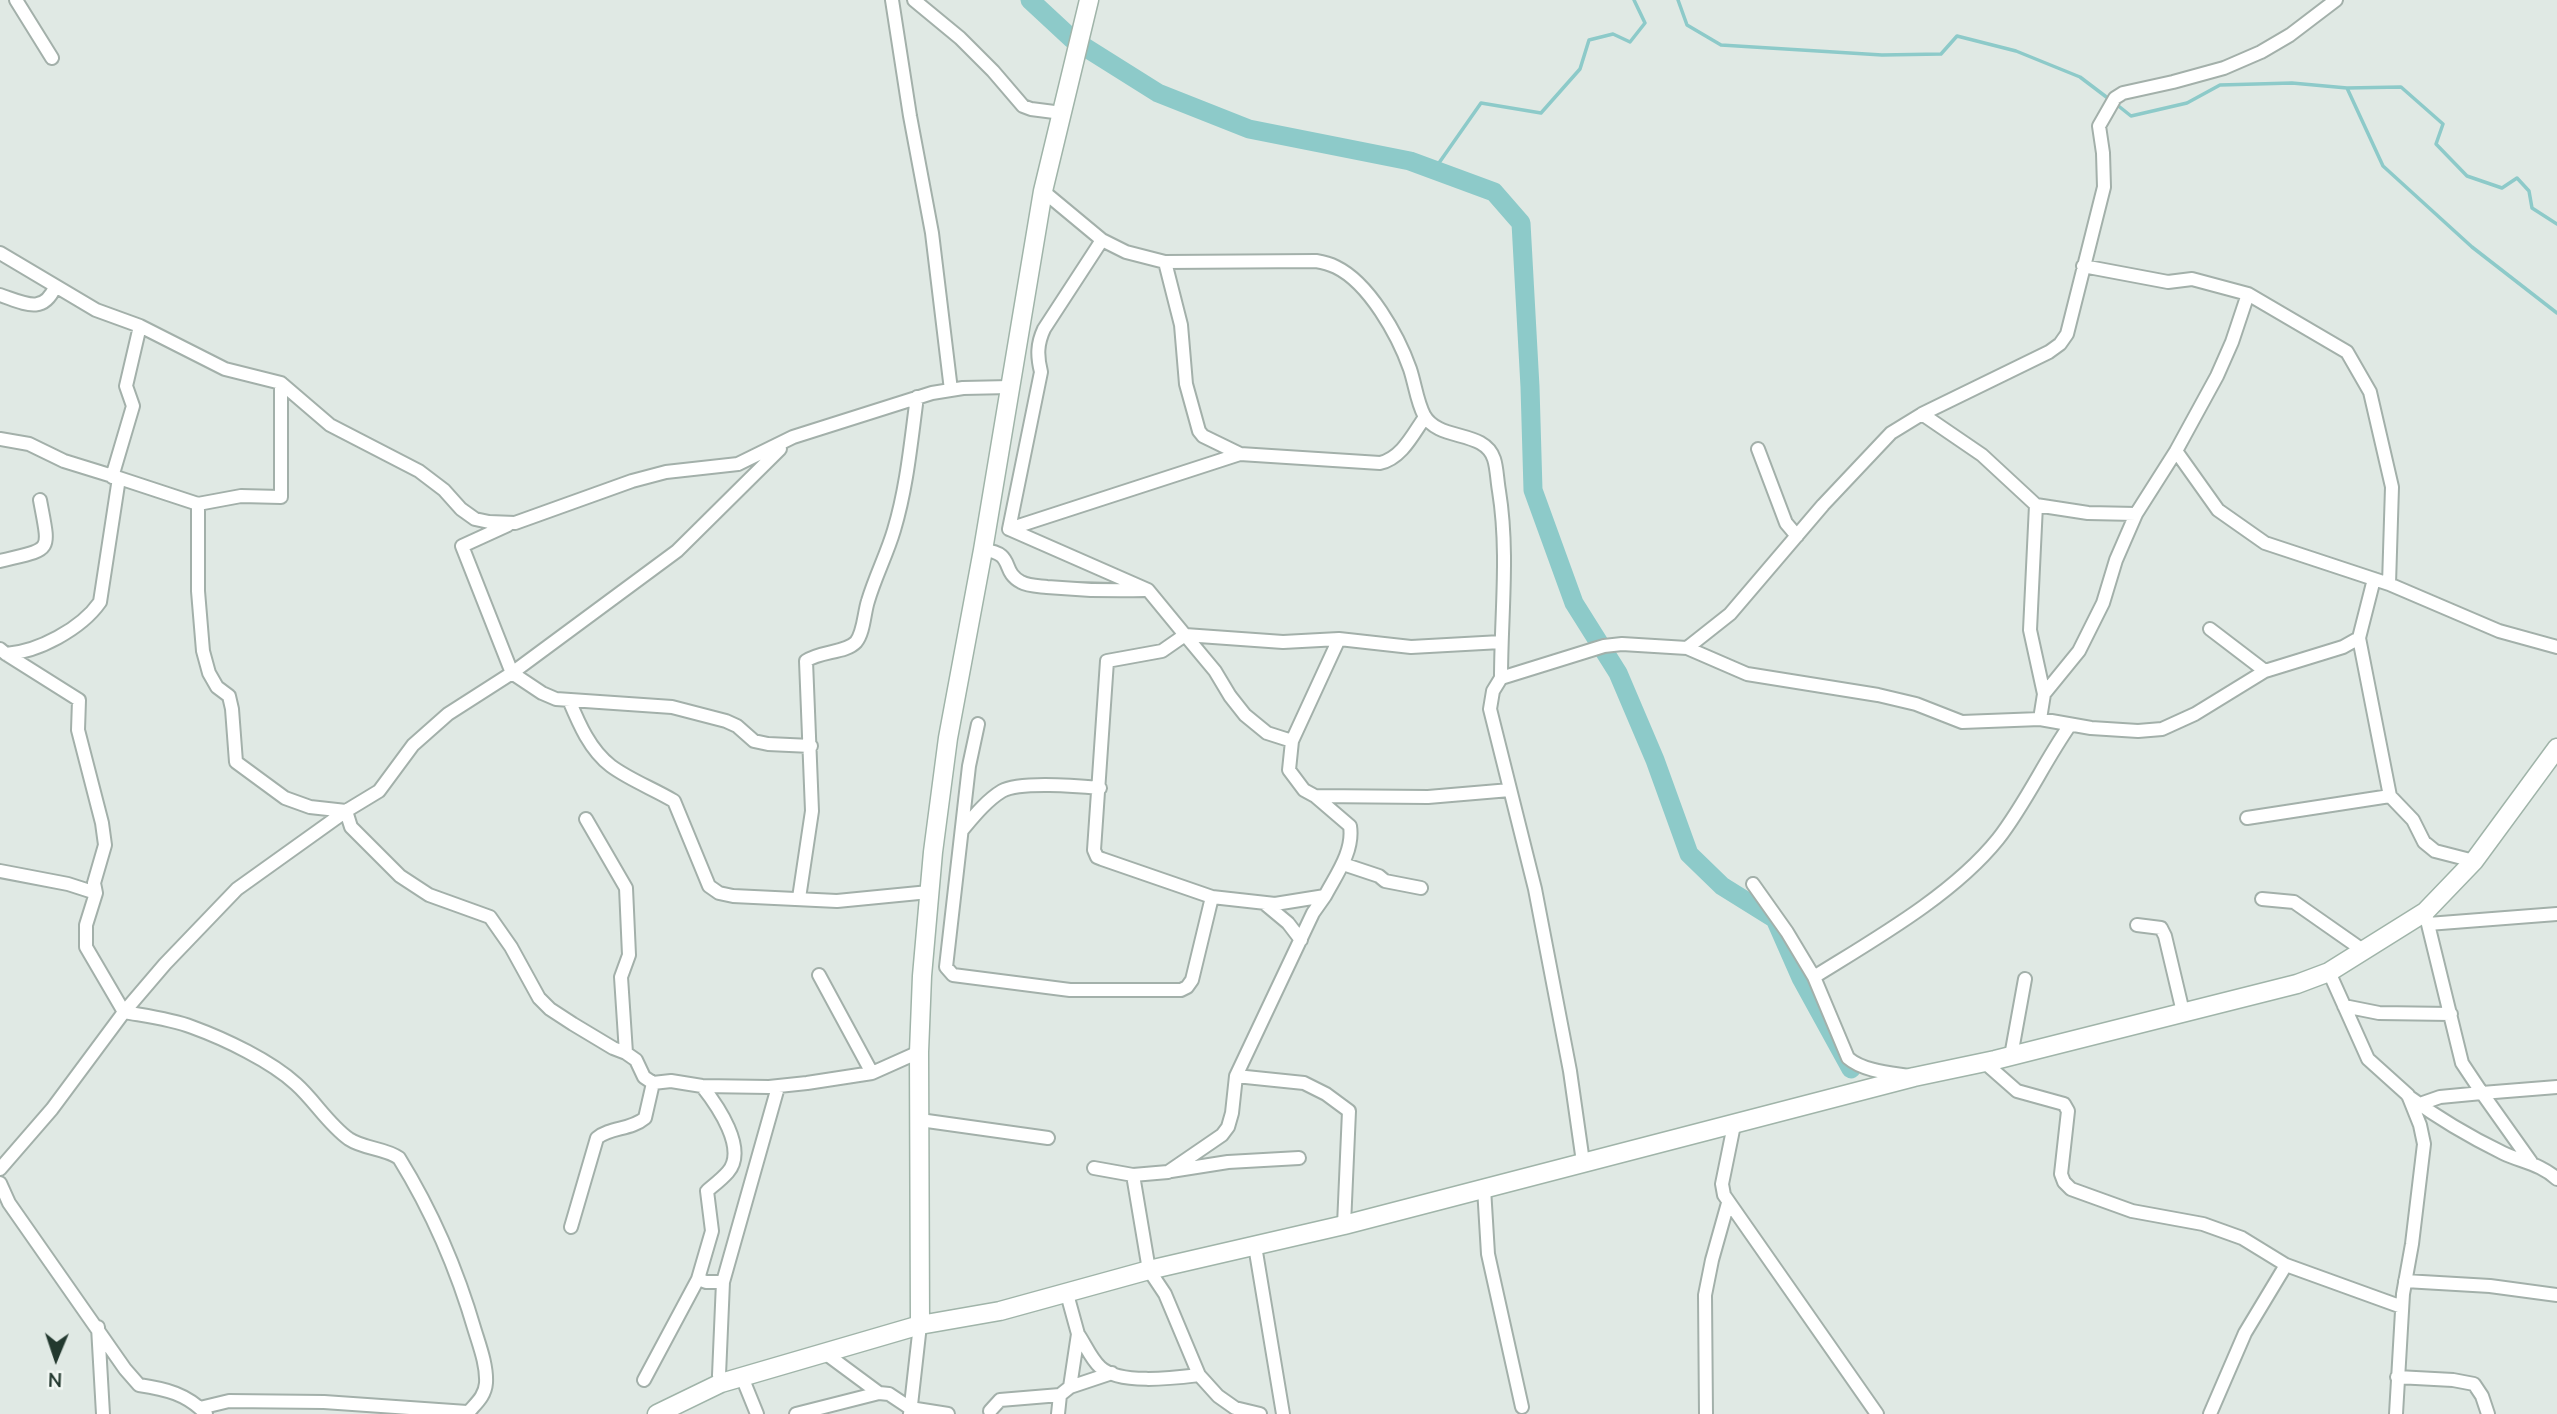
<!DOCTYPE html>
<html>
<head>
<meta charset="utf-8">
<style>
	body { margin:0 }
	#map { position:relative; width:2557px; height:1414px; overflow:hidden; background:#e0e9e4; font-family:"Nunito Sans",sans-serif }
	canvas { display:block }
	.north { position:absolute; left:21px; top:1323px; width:70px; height:70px; -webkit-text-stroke:5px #f0f6f2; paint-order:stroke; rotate:182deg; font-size:19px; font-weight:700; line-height:28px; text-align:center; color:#22382e }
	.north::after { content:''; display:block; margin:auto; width:24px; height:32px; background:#22382e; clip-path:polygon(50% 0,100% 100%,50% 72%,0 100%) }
</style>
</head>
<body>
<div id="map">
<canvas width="2557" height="1414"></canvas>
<div class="north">N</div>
</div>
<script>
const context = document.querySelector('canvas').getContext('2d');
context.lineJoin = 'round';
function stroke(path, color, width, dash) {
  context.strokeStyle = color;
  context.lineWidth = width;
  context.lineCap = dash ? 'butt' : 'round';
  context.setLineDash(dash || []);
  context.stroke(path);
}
stroke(new Path2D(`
	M1678,0L1687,25L1721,45L1882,55L1941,54L1957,36L2016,51L2080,77L2109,99
	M2347,88L2383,166L2472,247L2557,313
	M2116,104L2131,116L2187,103L2220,85L2292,83L2347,88L2401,87L2443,124L2436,144L2467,176L2502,188L2517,178L2529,191L2532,208L2557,224
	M1434,170L1481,103L1541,113L1580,69L1589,40L1613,34L1630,42L1645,23L1634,0`), '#8dcac9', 3.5);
stroke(new Path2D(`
	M1030,0L1072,39L1158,93L1249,129L1410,161L1494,192L1521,223L1530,387L1533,490L1574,603L1618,673L1655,760L1689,854L1722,886L1775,919L1801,978L1851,1069`), '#8dcac9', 19);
const street = new Path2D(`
	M16,0L52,58
	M892,0L910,116L932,233L951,390
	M914,0L960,38L993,71L1023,106L1031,109L1062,113
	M1043,191L1102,240L1126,252L1165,262L1316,261C1322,262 1330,264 1336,267C1369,283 1398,335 1410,369C1415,384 1417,402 1424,415C1439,442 1484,429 1494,459C1497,468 1497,480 1499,491C1509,553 1501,615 1501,678L1493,691L1490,709L1535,889L1570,1071L1583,1162
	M1102,240L1044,329C1037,344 1037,356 1041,372L1009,529L1148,590L1185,635L1162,651L1107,661L1094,850L1097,857L1102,859L1212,897L1275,904L1325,896C1336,875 1354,851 1350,826L1315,796
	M0,253L96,310L140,326L225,369L281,383L330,425L419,471L444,490L461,509L475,519L489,522L515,523L632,481L666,472L738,464L793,437L932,393L963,388L1010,387
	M1165,262L1181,325L1186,384L1199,431L1203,436L1240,454L1380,463C1402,458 1413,434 1425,417
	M2083,266L2168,282L2192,279L2248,294L2347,352L2370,392L2392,487L2389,584
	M0,295C24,303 43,315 55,287
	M1922,414L1982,455L2036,505L2088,513L2136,514
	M0,439L29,444L64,461L119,478L100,602C81,629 38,652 6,654
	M1758,449L1786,523L1797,536
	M2176,451L2218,510L2265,543L2389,584L2499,631L2557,647
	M112,477L133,406L126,386L140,326
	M119,478L198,504L241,496L281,497V383
	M198,504V591L203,651L209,673L217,687L229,696L232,709L236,762L285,798L310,807L346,811L351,827L400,876L429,895L490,917L511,947L539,998L550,1009L573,1024L613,1048L626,1053L636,1060L644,1077L653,1083L671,1081L702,1086L769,1087L807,1083L872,1073L919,1052
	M2036,505L2030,630L2044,694
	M508,525L462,546L512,673L542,693L556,699L672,707L726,721L737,726L754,741L768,744L811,746
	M1009,529L1240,454
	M983,550C1016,553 1000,571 1021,582C1028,586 1039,586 1047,587C1080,590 1112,591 1145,590
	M0,561C53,548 50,554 40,500
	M2210,629L2265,671
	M2359,638L2390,796
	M1501,642L1411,647L1339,639L1292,741L1289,770L1304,790L1315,796L1428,797L1510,790
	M1687,648L1730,614L1823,505L1891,433L1922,414L2049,352L2060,344L2067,334L2104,187L2103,153L2099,126L2115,98L2123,93L2173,82L2224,68L2261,52L2290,35L2336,0
	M0,649L6,654L79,700L78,730L102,823L105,845L94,883L96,893L86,925V947L124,1012C146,1016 171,1019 192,1027C225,1039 271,1061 296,1084C315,1101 328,1124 349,1139C364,1149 385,1148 399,1158C433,1213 457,1269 475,1331C480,1347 487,1366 486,1383C485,1397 475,1404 467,1414
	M1501,678L1604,646L1622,644L1687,648L1747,674L1878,695L1916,704L1962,722L2040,719L2091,728L2138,731L2162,729L2195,714L2265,671L2343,647L2359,638L2374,579
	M569,700C579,724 590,750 611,766C630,780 654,789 674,801L709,886L719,893L733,896L837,901L929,892
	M2040,719L2044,694L2079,651L2103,603L2116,560L2136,514L2176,451L2217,376L2232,342L2248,294
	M978,724L969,766L946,967L953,975L1070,990H1181L1187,987L1192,980L1212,897
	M1292,741L1267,733L1245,715L1230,696L1215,671L1185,635L1283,642L1339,639
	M2247,818L2390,796L2413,820L2424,842L2435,851L2474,861
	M586,819L626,888L629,955L621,977L626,1053
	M963,829C974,816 987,800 1002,791C1019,781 1079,786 1100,788
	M1343,864L1379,876L1385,881L1421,888
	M0,871L68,884L96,893
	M1753,884L1787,932L1814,977
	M799,898L812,811L806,661C820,651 846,653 856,642C864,632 864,613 868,601C875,577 887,554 894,530C907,487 911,441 917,397
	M2262,899L2294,902L2364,951
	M1264,903L1288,923L1301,940
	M2425,912L2462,1063L2482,1093L2557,1087
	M2428,924L2557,914
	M2137,925L2161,928L2165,936L2183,1012
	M2329,972L2368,1059L2408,1095L2420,1125L2424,1144L2412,1244L2403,1294L2396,1414
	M819,975L872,1073
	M2344,1006L2379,1013L2451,1014
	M2011,1056L2025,979
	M1984,1062L2017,1091L2064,1104L2068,1111L2061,1174L2064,1182L2071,1189L2132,1211L2203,1224L2242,1238L2286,1265L2402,1307
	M1236,1076L1304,1083L1326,1094L1349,1111L1344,1225
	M1909,1076C1890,1073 1863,1071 1848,1058L1814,977C1875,939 1953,895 1998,839C2026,803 2044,762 2070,725
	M702,1086C717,1105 748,1149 728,1172C722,1179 714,1185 707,1191L712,1231L698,1279L706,1282H723L719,1375L721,1383
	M2408,1096C2438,1118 2470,1137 2503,1153C2522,1162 2541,1164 2557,1179
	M2420,1104L2440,1097L2482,1093L2531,1162
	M920,1120L1048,1138
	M1734,1125L1722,1184L1724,1195L1877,1414
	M1094,1168L1133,1175L1149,1270L1165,1294L1199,1375L1218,1396L1235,1408L1260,1414
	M0,1169L52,1109L124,1012L165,964L237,889L346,811L379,791L413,745L448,714L512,673L677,551L780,449
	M1171,1171L1228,1162L1299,1158
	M1133,1175L1168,1172L1222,1135L1228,1127L1232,1113L1236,1076L1313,913L1325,896
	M0,1183L9,1203L125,1369L139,1385C166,1389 187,1394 206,1414
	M1484,1188L1488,1254L1522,1407
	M571,1227L597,1138C610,1127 631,1130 645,1118L653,1083
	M1255,1246L1283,1414
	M2405,1281L2490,1286L2557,1295
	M723,1282L778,1087
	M1067,1294L1078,1334L1070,1387
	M98,1327L103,1414
	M1078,1334C1085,1344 1091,1359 1100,1367C1119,1385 1174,1378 1199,1375
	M825,1353L879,1393
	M742,1377L757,1414
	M2397,1377L2453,1380L2474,1384L2482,1396L2488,1414
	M644,1380L698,1279
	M200,1408L229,1401L324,1402L467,1412
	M990,1411L1000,1400L1060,1395L1070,1387L1112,1373
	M796,1414L879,1393L889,1394L910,1408L948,1414
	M910,1414L920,1325
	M1058,1414L1060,1395
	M1706,1414L1705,1295L1712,1260L1728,1203
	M2210,1414L2245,1333L2286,1265`);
const secondary = new Path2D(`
	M920,1325L919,1052L922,976L933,852L948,738L983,550L1043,191L1089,0
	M657,1414L721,1383L920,1325L1000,1311L1149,1270L1344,1225L1914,1077L1995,1060L2297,984L2329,972L2425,912L2474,861L2557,748`);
stroke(street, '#a3b0aa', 16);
stroke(secondary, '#a0b4a9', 21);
stroke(street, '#fff', 12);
stroke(secondary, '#fff', 18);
</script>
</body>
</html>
